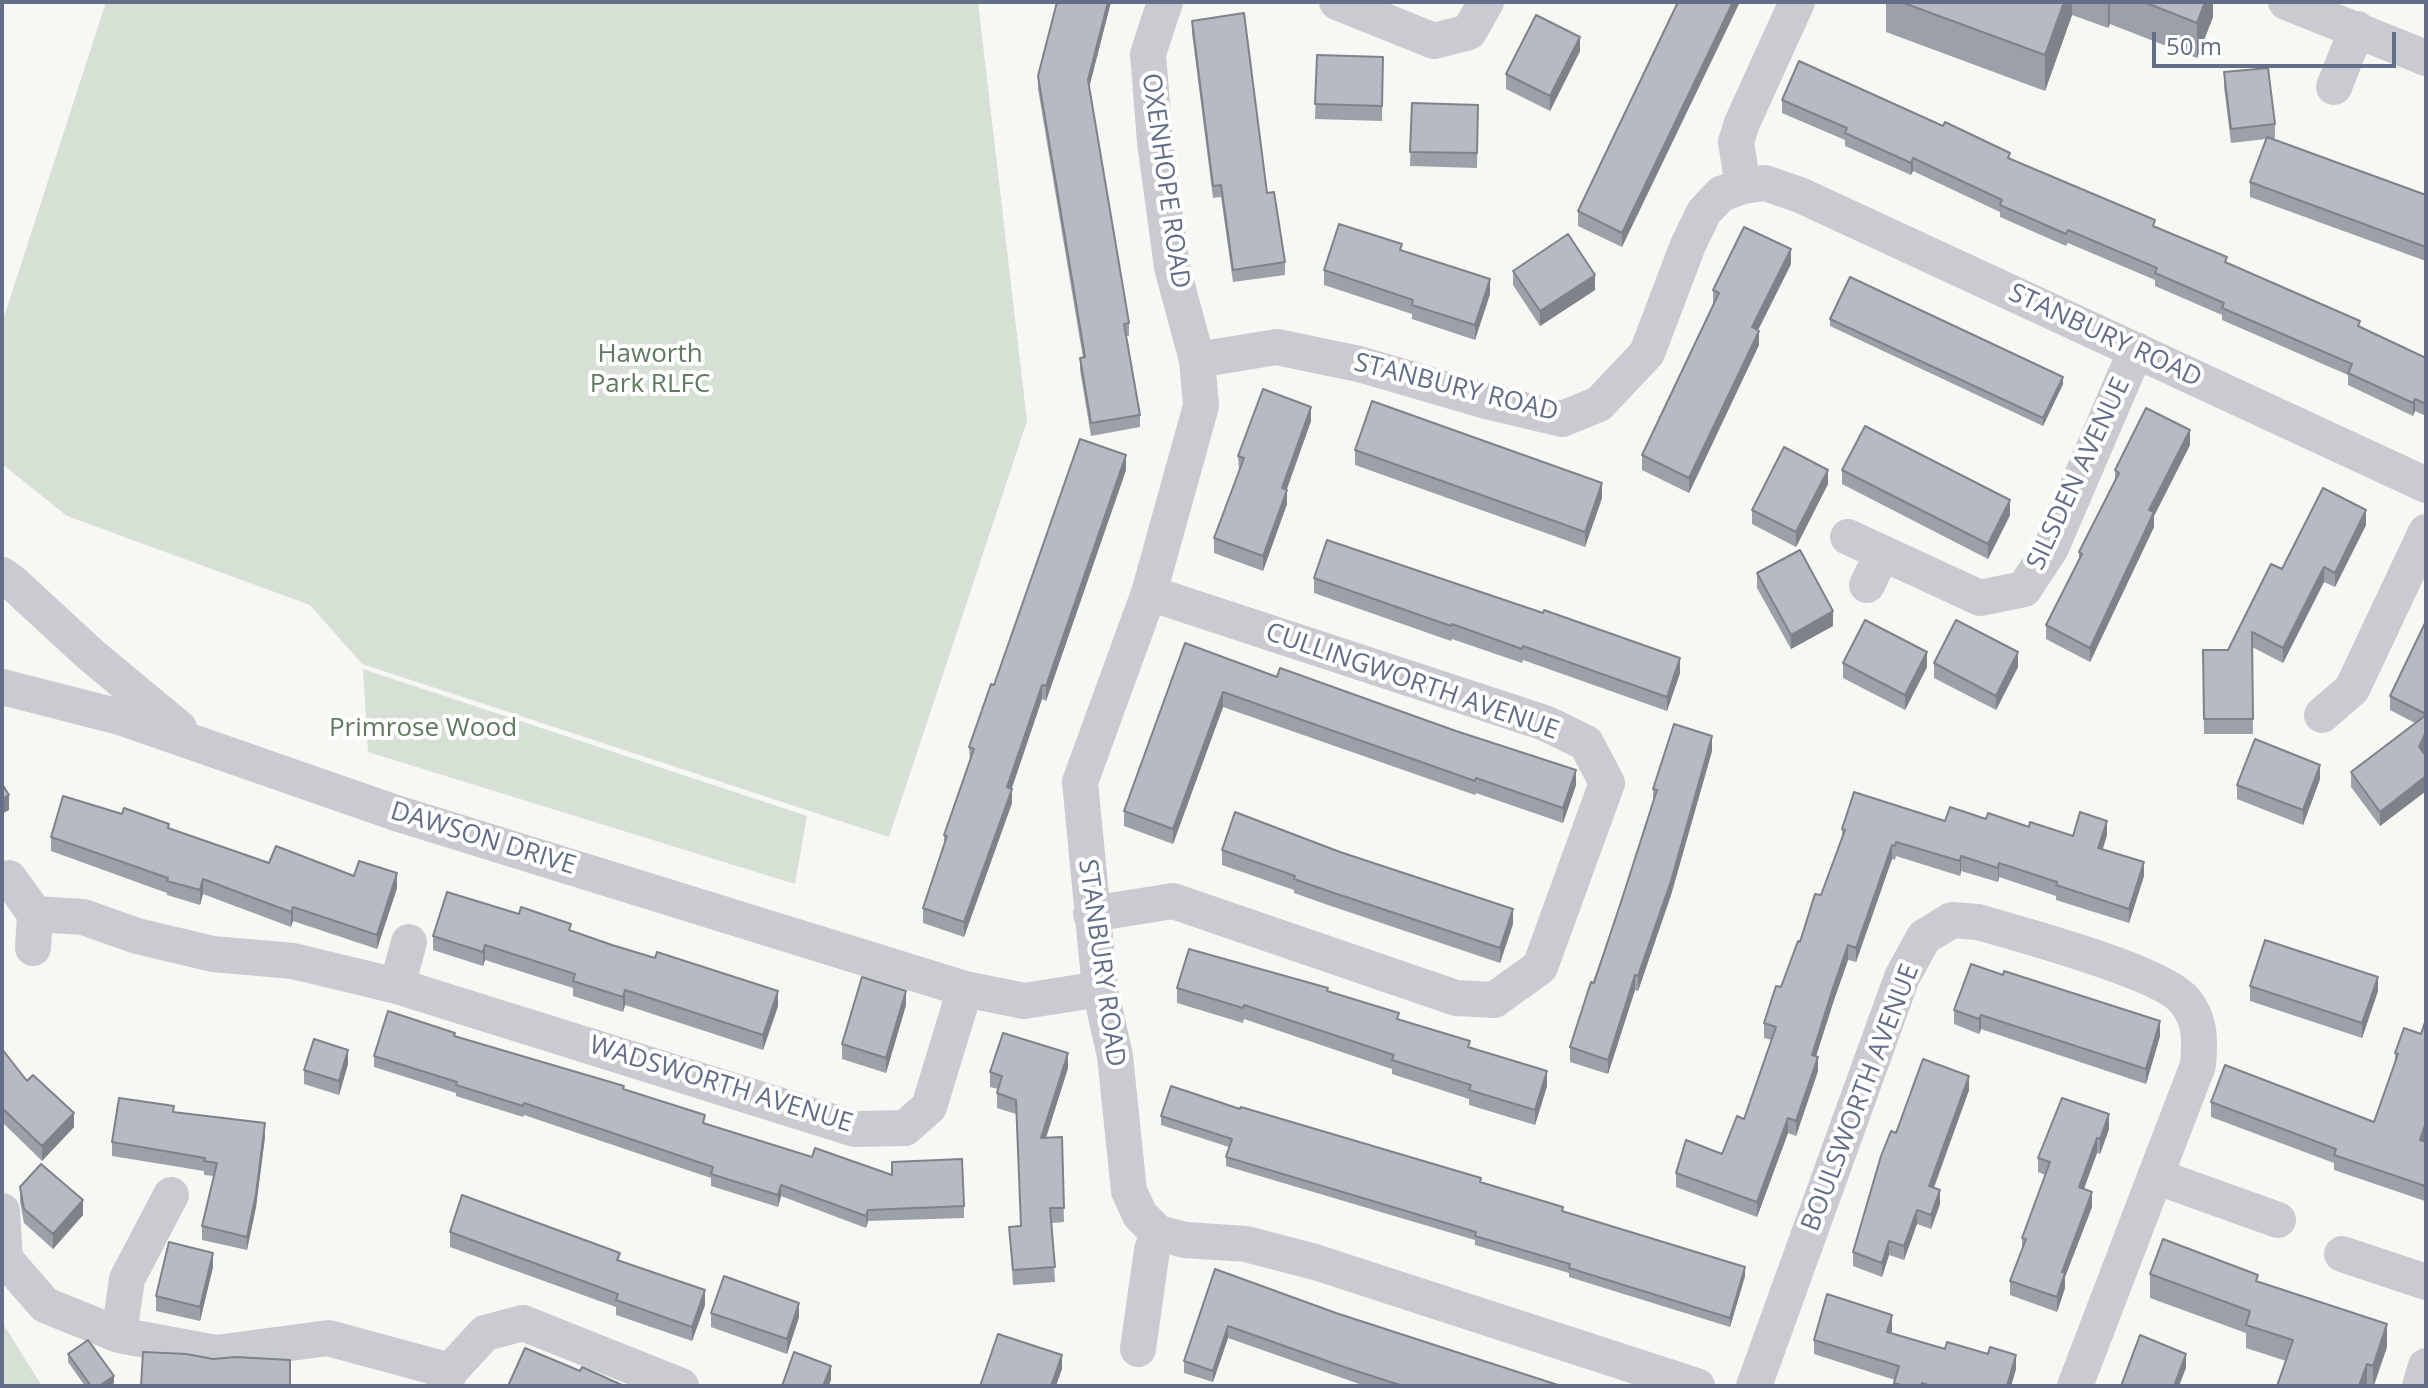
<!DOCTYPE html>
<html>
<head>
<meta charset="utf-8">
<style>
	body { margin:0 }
	#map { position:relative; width:2428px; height:1388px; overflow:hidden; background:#f7f8f4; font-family:"Open Sans",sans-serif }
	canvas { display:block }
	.frame { position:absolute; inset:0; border:4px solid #636e89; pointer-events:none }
	.scale { position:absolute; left:2152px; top:32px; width:244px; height:36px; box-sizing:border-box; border:4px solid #636e89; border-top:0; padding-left:10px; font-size:24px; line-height:28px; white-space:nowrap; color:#636e89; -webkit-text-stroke:6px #fff; paint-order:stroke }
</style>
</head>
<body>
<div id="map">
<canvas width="2428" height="1388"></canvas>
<div class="frame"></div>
<div class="scale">50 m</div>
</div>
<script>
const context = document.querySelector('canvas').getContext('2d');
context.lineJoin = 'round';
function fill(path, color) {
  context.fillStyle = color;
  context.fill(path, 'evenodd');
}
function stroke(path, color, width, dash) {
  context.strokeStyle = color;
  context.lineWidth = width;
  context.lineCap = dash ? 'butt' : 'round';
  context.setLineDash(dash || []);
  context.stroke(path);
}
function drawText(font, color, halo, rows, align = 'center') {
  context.font = font + ' "Open Sans",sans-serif';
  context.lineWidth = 8;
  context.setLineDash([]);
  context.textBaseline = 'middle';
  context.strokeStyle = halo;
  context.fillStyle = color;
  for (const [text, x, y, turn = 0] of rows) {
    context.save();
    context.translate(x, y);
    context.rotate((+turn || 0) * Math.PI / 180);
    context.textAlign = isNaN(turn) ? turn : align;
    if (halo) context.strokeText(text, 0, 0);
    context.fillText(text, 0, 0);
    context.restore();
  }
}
fill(new Path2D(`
	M106,2H978L1027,421L889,837L362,664L310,605L67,516L2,464V323Z
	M363,669L807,816L795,884L368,752Z
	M2,1322L42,1386H2Z`), '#d6e0d5');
stroke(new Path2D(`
	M1165,2L1148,54L1155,142L1172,267L1197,360
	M1337,2L1434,41L1469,32L1486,2
	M2286,2L2426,58
	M2334,87L2357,29
	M1743,186L1736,142L1742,123L1797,2
	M1848,537L1980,598L2024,589L2051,548L2136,350
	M2,575L14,584L91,655L179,728
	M1867,585L1882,554
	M2,687L120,717L396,813L965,989
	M2322,715L2352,689L2426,532
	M9,878L35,914L33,948
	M35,914L83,917L137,936L213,954L293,961L397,986L855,1129L905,1128L929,1107L965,989L1024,1001L1100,989
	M1091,914L1173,901L1456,998L1494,1000L1540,967L1607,783L1586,743L1545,723L1149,593
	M397,986L409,942
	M2155,1176L2278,1220
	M2,1211L5,1259L45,1305L119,1335L216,1353L328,1338L450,1371
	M2342,1254L2426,1282
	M119,1335L127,1279L171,1195
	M1138,1349L1152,1250L1158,1233
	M444,1386L450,1371L485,1333L523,1323L681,1386
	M1697,1386L1315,1262L1246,1244L1185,1240L1158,1233L1140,1215L1129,1191L1115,1056L1100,989L1080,782L1149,593L1201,406L1197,360L1277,347L1359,364L1486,401L1562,419L1599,404L1647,353L1688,245L1704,212L1721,194L1743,186L1765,183L1800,195L2426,485
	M1754,1386L1902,977L1924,937L1952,920L1978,922C2019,934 2163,972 2185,1001C2201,1020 2200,1041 2198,1065L2075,1386
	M2420,1386L2426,1366`), '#cacbd0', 36);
fill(new Path2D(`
	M1057,2H1111L1089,87L1129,323V336H1126L1140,415V427L1091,436L1080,370V358H1083L1038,89V76Z
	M1678,2L1622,247L1578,226V211Z
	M1886,2H2213V17L2197,58L2110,24L2108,28L2072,15L2045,91L1886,32Z
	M1192,21L1267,193L1285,262V275L1233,282L1221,197L1213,198L1192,33Z
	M1580,51L1550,111L1506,89V74Z
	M1317,55L1383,57L1382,121L1315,119Z
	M2224,72L2275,124V138L2271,139L2426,195V261L2250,197V182L2266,139L2231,143L2224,87Z
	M1782,100L2010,158L2155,227L2227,263L2426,358V416L2415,411L2413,416L2348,385V375L2222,320V315L2155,286V280L2068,243L2066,246L2000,217V212L1913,171L1911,175L1845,146V140L1782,113Z
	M1412,103L1478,105L1477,168L1410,166Z
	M1402,250L1490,294L1475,340L1412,319V314L1324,285V270Z
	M1791,264L1758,330L1759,345L1689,493L1642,470V455L1713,305V290Z
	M1513,271L1595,290L1540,326L1513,285Z
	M1830,319L2063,384L2043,426L1830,326Z
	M1311,421L1287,489V504L1263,571L1214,553V538L1239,470L1238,456Z
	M2190,445L2154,516V527L2090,662L2046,639V625L2079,561V552L2115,482V470Z
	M1355,450L1602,498L1585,547L1355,465Z
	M1126,470L1046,701L1042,699L1012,788V803L964,937L923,923V908L944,845V835L970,762L969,747L994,685Z
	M1842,470L2010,515L1988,559L1842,484Z
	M1828,484L1796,547L1752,524V510Z
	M2366,525L2335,587L2324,582L2283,663L2252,647L2253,734H2204L2203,650H2228L2282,569Z
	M1757,573L1833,626L1791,649L1757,588Z
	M1314,578L1680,673L1667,711L1523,660L1522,663L1452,639L1451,641L1314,593Z
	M2426,621V747L2423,753L2426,756V791L2380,826L2351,787V772L2415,723L2390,710V696Z
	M1185,643L1576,785L1563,823L1476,793L1475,795L1223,707L1173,844L1124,826V811Z
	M1843,663L1927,667L1905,710L1843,678Z
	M1934,663L2018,667L1996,710L1934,678Z
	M1712,751L1671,895L1638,991L1635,990L1608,1074L1570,1062V1047L1622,899L1653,802V789Z
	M2320,779L2303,825L2237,799V785Z
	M1986,819L2073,836L2107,835L2103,849L2144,876L2129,923L2056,900V896L1999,877L1998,882L1961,871L1960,876L1896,856L1895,860L1892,859L1856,962L1848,960L1833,1003L1816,1056L1818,1071L1796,1136L1788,1133L1757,1217L1676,1187V1173L1722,1154L1744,1119L1772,1040L1764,1038V1023L1821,895L1842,837V829Z
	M169,829L269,863L354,876L397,888L377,949L293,921L291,927L203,894L200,905L167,895V893L51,851V837Z
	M1222,850L1513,924L1500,963L1328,905L1294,893V890L1222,865Z
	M571,931L778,1006L763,1050L625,1005L623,1012L573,996V988L485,960L483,966L433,950V936Z
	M2250,986L2378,991L2362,1038L2250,1001Z
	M1177,988L1328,991L1470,1047L1547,1086L1535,1125L1469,1105V1099L1392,1074V1069L1244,1019L1243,1023L1177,1003Z
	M906,1005L886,1073L842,1059V1044Z
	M1954,1010L2160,1036L2146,1084L1981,1029L1979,1034L1954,1024Z
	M2426,1019V1137L2424,1142H2426V1198L2425,1201L2334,1170V1163L2211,1117V1102L2374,1122L2395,1062V1053L2421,1034Z
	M455,1036L624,1090L705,1123L964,1206V1218L868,1221L866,1228L781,1196L778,1207L711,1186V1178L524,1115L523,1117L456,1096V1093L374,1067V1056Z
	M2,1049L27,1081L74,1127L42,1161L2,1122Z
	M348,1064L339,1095L304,1084V1070Z
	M1068,1068L1046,1138L1062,1137L1064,1222L1052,1223L1055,1282L1013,1285L1009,1227L1021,1226L1016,1114L997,1108V1093L998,1089L990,1087V1072Z
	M1969,1090L1934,1188L1940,1204L1931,1229L1917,1224L1904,1260L1889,1255L1882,1277L1853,1266V1252L1896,1133Z
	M1240,1109L1481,1182L1745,1276L1730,1327L1569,1277V1273L1475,1245V1240L1226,1166V1157L1229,1147L1161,1125V1116Z
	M174,1112L265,1137L256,1207L247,1250L202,1240V1226L214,1176L204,1175V1171L112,1156V1142Z
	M2109,1129L2100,1154L2097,1153L2084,1189L2092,1207L2065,1277V1288L2057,1312L2010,1295V1281L2022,1248V1238L2045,1175L2038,1172V1158Z
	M20,1187L83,1215L53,1249L24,1223L20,1202Z
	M450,1232L620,1260L705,1305L692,1341L616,1315V1307L450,1247Z
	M213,1267L200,1321L156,1311V1296Z
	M1215,1269L1336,1313L1561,1386H1365L1228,1338L1213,1382L1184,1373V1361Z
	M2150,1274L2258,1282L2387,1347L2374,1386H2277L2286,1361L2246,1348V1333L2150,1298Z
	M711,1313L799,1317L787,1354L711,1327Z
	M1892,1330L1891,1333L2016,1369L2011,1386H1894L1895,1380L1814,1354V1340Z
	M68,1354L114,1383L110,1386H85L68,1362Z`), '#9ca0a8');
fill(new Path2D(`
	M1108,2H1111L1088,92V80Z
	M1733,2H1740L1622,247V233Z
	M2064,2H2072V15L2045,91V55Z
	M2108,2H2110V24L2108,28Z
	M2205,2H2213V17L2197,58V23Z
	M1580,37V51L1550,111V96Z
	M1913,158V171L1911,175V163Z
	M1791,249V264L1752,342V327Z
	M1595,275V290L1540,326V311Z
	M1490,279V294L1475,340V325Z
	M1759,331V345L1689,493V478Z
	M2063,377V384L2043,426V418Z
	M2415,399V411L2413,416V403Z
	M1311,407V421L1282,502V488Z
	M2190,430V445L2154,516V527L2090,662V648L2149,510Z
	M1126,455V470L1046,701V686Z
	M1828,470V484L1796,547V532Z
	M1602,483V498L1585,547V532Z
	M1287,490V504L1263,571V556Z
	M2010,500V515L1988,559V544Z
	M2366,510V525L2335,587V573Z
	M2324,567V582L2283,663V648Z
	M1833,611V626L1791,649V635Z
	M1927,652V667L1905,710V695Z
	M2018,652V667L1996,710V696Z
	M1680,658V673L1667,711V697Z
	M1042,685V699L1007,802V787Z
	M1223,692V707L1173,844V829Z
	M2426,732V747L2419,761V747Z
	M1712,736V751L1671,895L1638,991V976Z
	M2320,765V779L2303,825V810Z
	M1576,770V785L1563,823V808Z
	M2426,776V791L2380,826V812Z
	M1012,789V803L964,937V922Z
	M9,795V810L2,814V799Z
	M2107,821V835L2098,862V848Z
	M1892,845V859L1856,962V948Z
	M1961,856V871L1960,876V861Z
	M2144,862V876L2129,923V909Z
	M1999,863V877L1998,882V868Z
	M397,873V888L377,949V935Z
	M203,879V894L200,905V890Z
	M293,907V921L291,927V912Z
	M1513,909V924L1500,963V948Z
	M485,945V960L483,966V952Z
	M1848,945V960L1833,1003L1812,1069V1055L1833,988Z
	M1635,975V990L1608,1074V1060Z
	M2378,977V991L2362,1038V1023Z
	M625,990V1005L623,1012V997Z
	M778,991V1006L763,1050V1035Z
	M906,991V1005L886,1073V1058Z
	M1981,1015V1029L1979,1034V1019Z
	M2160,1021V1036L2146,1084V1069Z
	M348,1050V1064L339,1095V1081Z
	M1068,1053V1068L1041,1153V1138Z
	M1818,1057V1071L1796,1136V1121Z
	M1547,1071V1086L1535,1125V1110Z
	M1969,1076V1090L1929,1200V1186Z
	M74,1113V1127L42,1161V1146Z
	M2109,1114V1129L2100,1154V1139Z
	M1788,1118V1133L1757,1217V1202Z
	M2426,1122V1137L2420,1155V1140Z
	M265,1123V1137L256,1207L247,1250V1237Z
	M2097,1138V1153L2079,1202V1187Z
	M781,1185V1196L778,1207V1195Z
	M1940,1190V1204L1931,1229V1215Z
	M2092,1192V1207L2065,1277V1288L2057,1312V1297L2062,1272Z
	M83,1200V1215L53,1249V1234Z
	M868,1210V1221L866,1228V1216Z
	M1917,1210V1224L1904,1260V1246Z
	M1889,1241V1255L1882,1277V1263Z
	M213,1253V1267L200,1321V1307Z
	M1745,1267V1276L1730,1327V1318Z
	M705,1290V1305L692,1341V1327Z
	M799,1303V1317L787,1354V1339Z
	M1892,1315V1330L1887,1346V1332Z
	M2387,1324V1347L2373,1386V1366Z
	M1228,1326V1338L1213,1382V1371Z
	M2186,1354V1368L2179,1386H2174Z
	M1062,1355V1369L1056,1386H1051Z
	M2016,1355V1369L2011,1386H2007Z
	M2367,1364V1386H2359Z
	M831,1366V1380L829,1386H823Z
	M114,1376V1383L110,1386H99Z`), '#7f8288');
const building = new Path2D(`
	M1057,2H1108L1088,80L1129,323L1124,324L1140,415L1091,423L1080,358L1085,357L1038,76Z
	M1678,2H1733L1622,233L1578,211Z
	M1901,2H2064L2045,55Z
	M2144,2H2205L2197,23Z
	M1244,13L1267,193L1274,192L1285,262L1233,270L1221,185L1213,186L1192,21Z
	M1536,15L1580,37L1550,96L1506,74Z
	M1317,55L1383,57L1382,106L1315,104Z
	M1799,61L1943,126L1945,122L2010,153L2008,158L2155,220L2153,226L2227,257L2225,262L2360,321L2358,326L2426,358V404L2415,399L2413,403L2348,373L2352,364L2222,308L2224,303L2155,273L2157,268L2068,230L2066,234L2000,205L2002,200L1913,158L1911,163L1845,133L1847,128L1782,100Z
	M2268,68L2275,124L2231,129L2224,72Z
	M1412,103L1478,105L1477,153L1410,152Z
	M2267,137L2426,195V247L2250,182Z
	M1339,224L1402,244L1400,250L1490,279L1475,325L1412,305L1413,300L1324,270Z
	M1744,227L1791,249L1752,327L1759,331L1689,478L1642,455L1719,293L1713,290Z
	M1568,234L1595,275L1540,311L1513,271Z
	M1850,277L2063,377L2043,418L1830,319Z
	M1263,389L1311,407L1282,488L1287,490L1263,556L1214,538L1244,458L1238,456Z
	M1372,401L1602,483L1585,532L1355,450Z
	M2146,408L2190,430L2149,510L2154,512L2090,648L2046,625L2082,554L2079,552L2119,473L2115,470Z
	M1865,426L2010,500L1988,544L1842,470Z
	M1080,439L1126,455L1046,686L1042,685L1007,787L1012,789L964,922L923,908L947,836L944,835L974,749L969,747L991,684L994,685Z
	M1784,447L1828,470L1796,532L1752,510Z
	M2323,488L2366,510L2335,573L2324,567L2283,648L2252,632L2253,719H2204L2203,650H2228L2271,564L2282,569Z
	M1327,540L1543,613L1544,610L1680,658L1667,697L1523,646L1522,649L1452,624L1451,626L1314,578Z
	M1800,550L1833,611L1791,635L1757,573Z
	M1865,620L1927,652L1905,695L1843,663Z
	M1956,620L2018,652L1996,696L1934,663Z
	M2426,621V714L2390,696Z
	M1185,643L1277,677L1280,668L1456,731L1576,770L1563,808L1476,778L1475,781L1223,692L1173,829L1124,811Z
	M2426,715V732L2419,747L2426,756V776L2380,812L2351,772Z
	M1674,724L1712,736L1671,881L1638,976L1635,975L1608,1060L1570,1047L1591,982L1594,983L1622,899L1657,790L1653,789Z
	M2255,739L2320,765L2303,810L2237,785Z
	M2,784L9,795L2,799Z
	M1854,792L1945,821L1950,807L1986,819L1988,813L2029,827L2030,822L2073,836L2080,812L2107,821L2098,848L2144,862L2129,909L2056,885L2057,882L1999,863L1998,868L1961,856L1960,861L1896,842L1895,846L1892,845L1856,948L1848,945L1833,988L1812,1055L1818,1057L1796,1121L1788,1118L1757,1202L1676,1173L1686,1140L1722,1154L1737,1116L1744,1119L1776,1027L1764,1023L1776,986L1781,987L1798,941L1800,942L1815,894L1821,895L1845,830L1842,829Z
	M63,796L122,814L124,808L169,824L168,828L269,863L276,846L354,876L359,861L397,873L377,935L293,907L291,912L203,879L200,890L167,881L168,878L51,837Z
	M1235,812L1340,852L1513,909L1500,948L1328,891L1294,879L1295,876L1222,850Z
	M447,892L519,914L521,907L571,924L569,930L612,945L655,958L657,952L778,991L763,1035L625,990L623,997L573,981L575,974L485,945L483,952L433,936Z
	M2265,940L2378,977L2362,1023L2250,986Z
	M1189,949L1328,988L1327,991L1399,1013L1397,1019L1470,1041L1468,1047L1547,1071L1535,1110L1469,1090L1471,1085L1392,1060L1394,1055L1244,1005L1243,1008L1177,988Z
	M1971,964L2003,975L2004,971L2160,1021L2146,1069L1981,1015L1979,1019L1954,1010Z
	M862,977L906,991L886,1058L842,1044Z
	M388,1011L455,1033L454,1036L624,1086L623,1089L705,1115L703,1123L812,1157L815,1148L892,1175V1162L962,1159L964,1206L868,1210L866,1216L781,1185L778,1195L711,1174L713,1167L524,1103L523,1106L456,1085L457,1082L374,1056Z
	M2426,1019V1122L2420,1140L2426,1142V1183L2425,1186L2334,1155L2336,1149L2211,1102L2225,1065L2374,1122L2398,1054L2395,1053L2404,1028L2421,1034Z
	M1003,1033L1068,1053L1041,1138L1062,1137L1064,1208H1050L1055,1267L1013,1270L1009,1227L1021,1226L1016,1100L997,1093L1002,1076L990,1072Z
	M314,1039L348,1050L339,1081L304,1070Z
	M2,1049L27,1081L33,1075L74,1113L42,1146L2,1108Z
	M1923,1059L1969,1076L1929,1186L1940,1190L1931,1215L1917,1210L1904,1246L1889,1241L1882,1263L1853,1252L1881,1156L1891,1131L1896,1133Z
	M1171,1086L1240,1109L1241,1107L1481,1178L1480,1182L1563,1207L1562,1211L1745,1267L1730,1318L1569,1268L1570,1264L1475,1236L1476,1232L1226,1157L1232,1139L1161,1116Z
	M119,1098L174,1106L173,1112L265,1123L256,1194L247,1237L202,1226L217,1163L204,1161L205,1158L112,1142Z
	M2062,1098L2109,1114L2100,1139L2097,1138L2079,1187L2092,1192L2062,1272L2065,1273L2057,1297L2010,1281L2026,1239L2022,1238L2050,1162L2038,1158Z
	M41,1164L83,1200L53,1234L24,1209L20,1187Z
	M462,1195L620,1253L617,1260L705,1290L692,1327L616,1300L618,1294L450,1232Z
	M2163,1239L2258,1275L2256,1281L2387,1324L2373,1366L2367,1364L2359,1386H2277L2293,1340L2246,1325L2250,1311L2150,1274Z
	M169,1242L213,1253L200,1307L156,1296Z
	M1215,1269L1336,1313L1561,1386H1403L1344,1367L1228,1326L1213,1371L1184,1361Z
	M724,1276L799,1303L787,1339L711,1313Z
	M1827,1294L1892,1315L1887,1332L1945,1349L1947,1342L1988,1354L1990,1347L2016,1355L2007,1386H1931L1922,1383V1386H1904L1894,1383L1899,1366L1814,1340Z
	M998,1334L1062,1355L1051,1386H980Z
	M2140,1335L2186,1354L2174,1386H2121Z
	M88,1340L114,1376L99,1386H91L68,1354Z
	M525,1348L580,1371L582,1367L624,1386H508Z
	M143,1352L186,1354L213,1359L236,1357L290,1360V1385L141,1386Z
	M794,1352L831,1366L823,1386H782Z`);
fill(building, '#b5bac3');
stroke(building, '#7f8288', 2);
drawText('26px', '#636e89', '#fff', [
	["OXENHOPE ROAD",1165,181,82],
	["STANBURY ROAD",2105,336,25],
	["STANBURY ROAD",1456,388,14],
	["SILSDEN AVENUE",2079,474,-65],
	["CULLINGWORTH AVENUE",1412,682,19],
	["DAWSON DRIVE",483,839,17],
	["STANBURY ROAD",1101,963,82],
	["WADSWORTH AVENUE",721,1085,17],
	["BOULSWORTH AVENUE",1861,1098,-69]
]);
drawText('26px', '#5f7a61', '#fff', [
	["Haworth",650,355],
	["Park RLFC",650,385],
	["Primrose Wood",423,729]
]);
</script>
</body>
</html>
